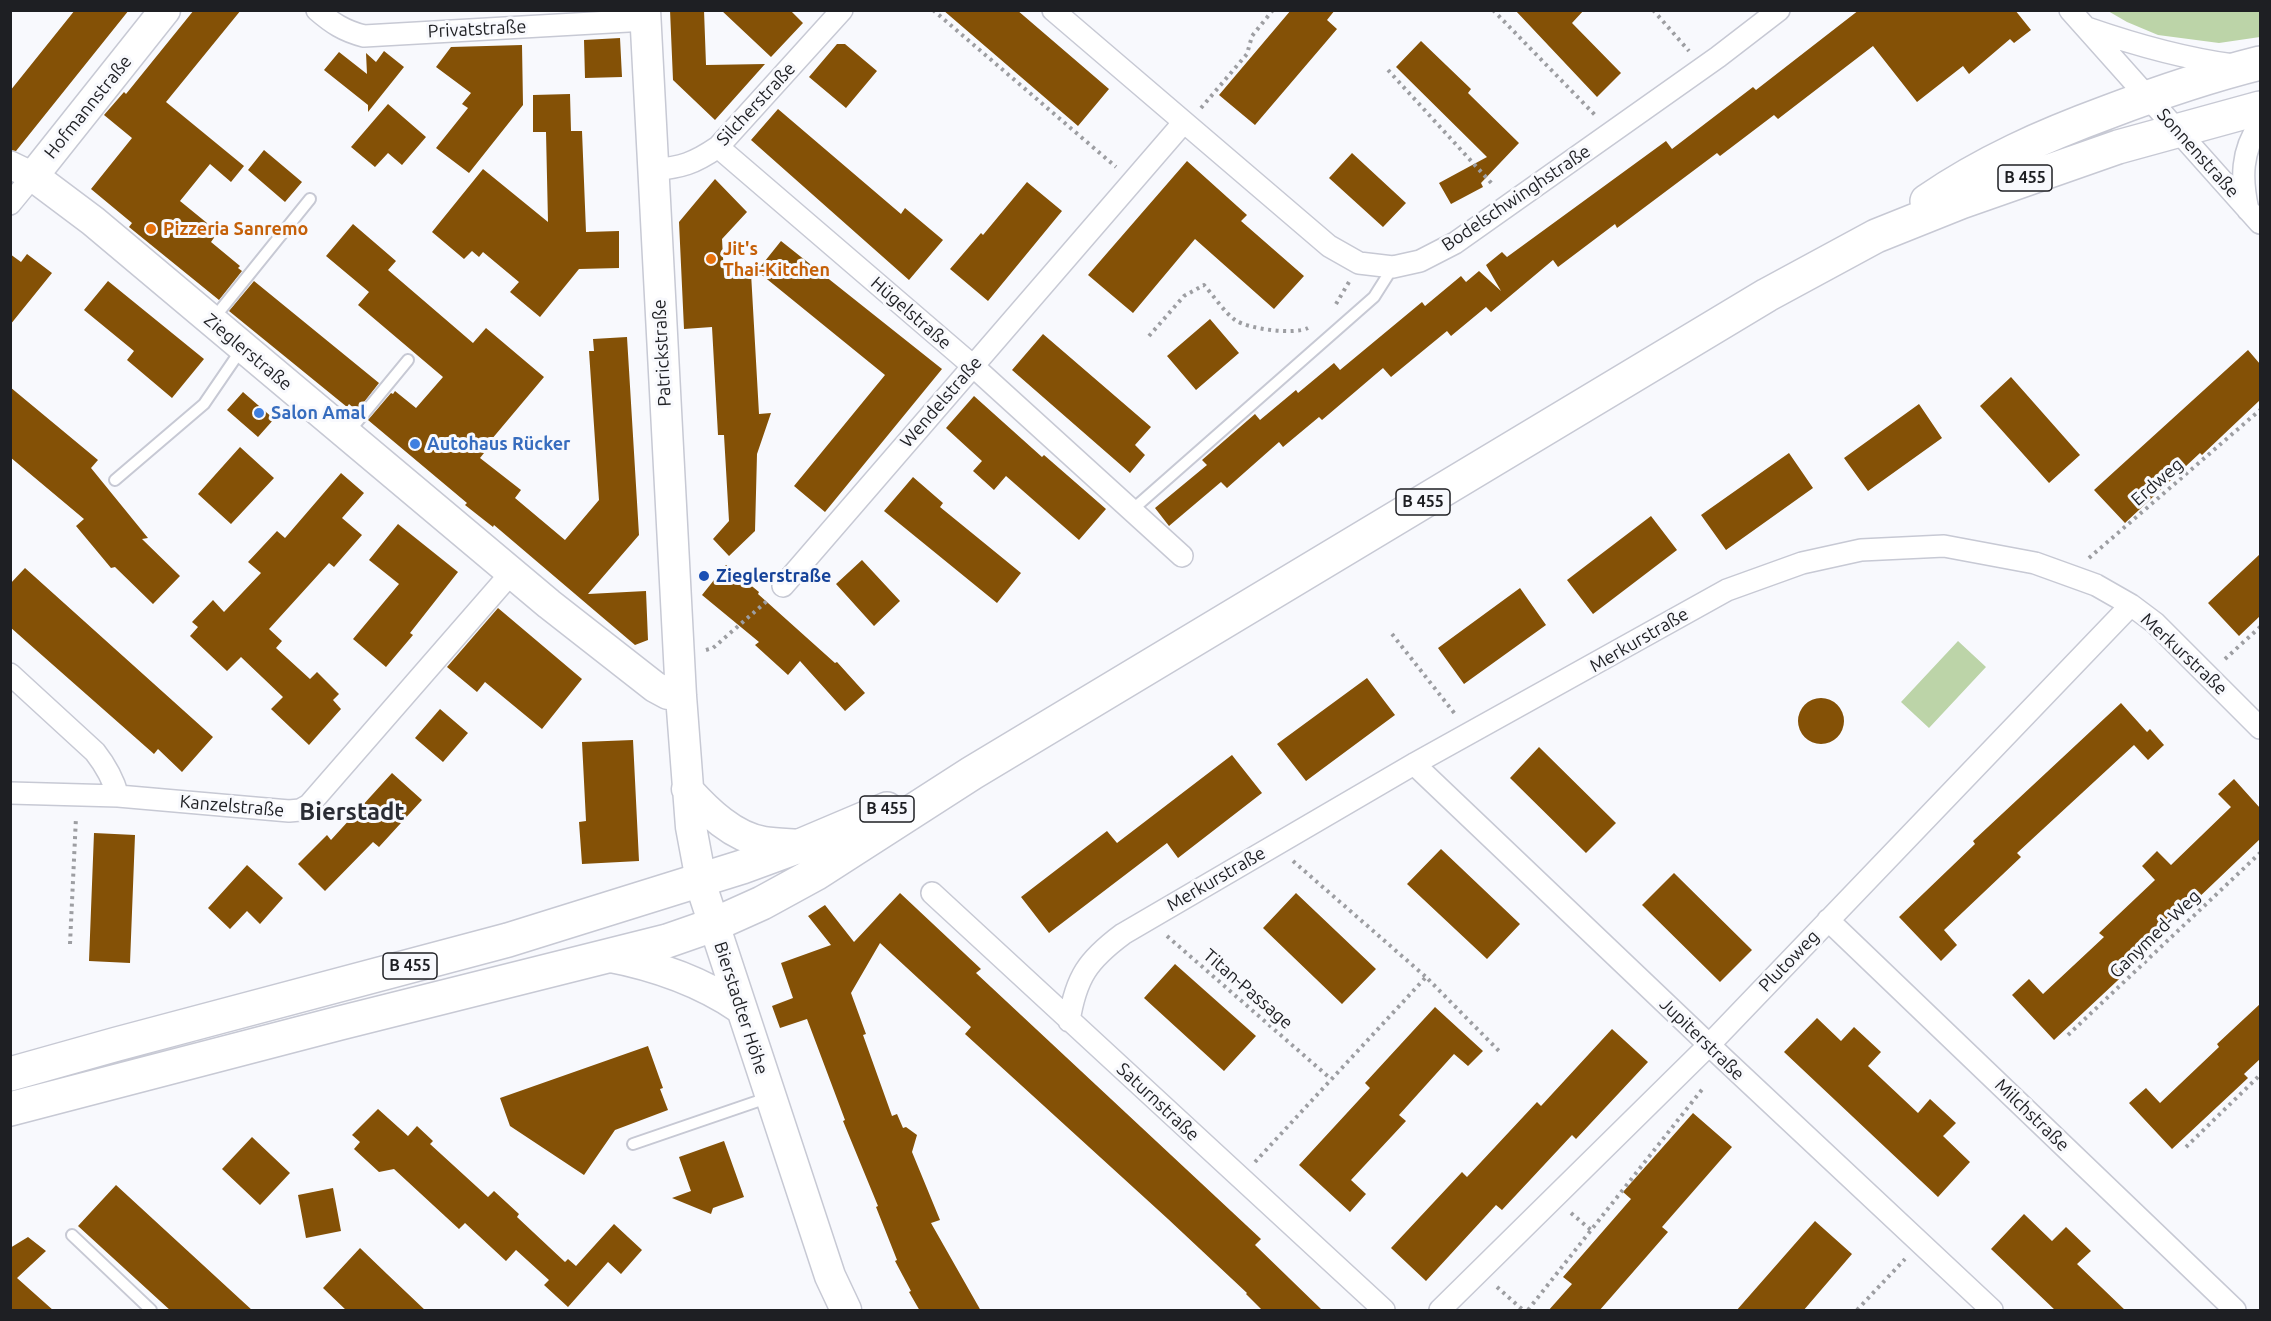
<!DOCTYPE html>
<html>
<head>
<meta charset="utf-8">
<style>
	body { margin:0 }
	#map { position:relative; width:2271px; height:1321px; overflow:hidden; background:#f8f9fd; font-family:Ubuntu,sans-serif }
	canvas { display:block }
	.frame { position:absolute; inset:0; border:12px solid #1e1f23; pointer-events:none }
</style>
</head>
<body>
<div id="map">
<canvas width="2271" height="1321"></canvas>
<div class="frame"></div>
</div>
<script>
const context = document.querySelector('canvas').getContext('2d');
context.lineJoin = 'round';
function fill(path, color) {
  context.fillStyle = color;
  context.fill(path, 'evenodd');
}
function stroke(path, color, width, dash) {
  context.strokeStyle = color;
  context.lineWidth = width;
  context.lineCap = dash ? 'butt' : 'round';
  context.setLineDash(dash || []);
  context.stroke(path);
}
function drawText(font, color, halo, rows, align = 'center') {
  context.font = font + ' Ubuntu,sans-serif';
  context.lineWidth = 6;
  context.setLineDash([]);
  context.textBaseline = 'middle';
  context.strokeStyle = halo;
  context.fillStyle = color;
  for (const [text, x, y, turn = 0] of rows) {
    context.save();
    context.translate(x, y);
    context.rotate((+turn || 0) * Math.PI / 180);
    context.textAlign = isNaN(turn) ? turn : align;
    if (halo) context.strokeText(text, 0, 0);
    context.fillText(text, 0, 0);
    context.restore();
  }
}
fill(new Path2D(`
	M2108,11H2260V37L2219,43L2158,35L2127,22Z
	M1958,641L1986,667L1929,728L1901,702Z`), '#bcd4a8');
fill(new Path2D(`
	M75,10H129L16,151L10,150V91Z
	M194,10H241L166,102L244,166L231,182L210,164L180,201L218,232L211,242L240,266L238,268L242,271L219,300L129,227L132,223L91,189L132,138L104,115L124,92L126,94Z
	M670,10H704L706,65L765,64L715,120L673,80Z
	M721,10H790L803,23L771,57Z
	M943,10H1017L1109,89L1078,126Z
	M1291,10H1335L1327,20L1337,29L1255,125L1219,95Z
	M1515,10H1584L1572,23L1621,73L1597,97Z
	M1859,10H2015L2031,30L2014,43L2010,39L1969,74L1963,66L1917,102L1873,46L1778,119L1774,115L1720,156L1717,153L1617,228L1615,224L1558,267L1553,260L1491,312L1486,307L1451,336L1447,331L1391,377L1383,368L1322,420L1319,417L1283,447L1279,442L1227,488L1221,482L1169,526L1155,508L1207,465L1202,460L1255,414L1260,420L1296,390L1298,393L1334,363L1340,370L1422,302L1425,306L1461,276L1466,282L1479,271L1501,291L1486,265L1502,252L1507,257L1666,141L1672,149L1753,87L1756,90Z
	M620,38L622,77L585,78L584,40Z
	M1421,41L1471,89L1468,93L1519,143L1481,183L1483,187L1451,204L1439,183L1487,157L1396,67Z
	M837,44H845L877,71L846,108L809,77Z
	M522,45L523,105L469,173L436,148L468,108L462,104L471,93L436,67L451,47Z
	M384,51L404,67L368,112V105L324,70L339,52L367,74L366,53L376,62Z
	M570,94L571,131H582L586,232L619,231V268L579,269L540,317L510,292L519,282L483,252L479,257L472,251L464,259L432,232L483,169L548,222L546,132H533V95Z
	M388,104L426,137L402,165L388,153L375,167L351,147Z
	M778,109L901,214L905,208L943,240L909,280L751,140Z
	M264,150L302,182L285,202L248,170Z
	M1352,153L1406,203L1383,227L1329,178Z
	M1187,161L1247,215L1241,221L1304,276L1274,309L1195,239L1133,313L1088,275Z
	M715,179L747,212L722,239L724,275L751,273L759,414L771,413L757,454L755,531L729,556L713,539L729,521L724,435H718L712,327L684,329L679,222Z
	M1027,182L1062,211L988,301L950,269L981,233L983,235Z
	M353,224L396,261L388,270L473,343L486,328L544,377L486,446L488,448L480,458L521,490L515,498L565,540L599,500L589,351H594L593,339L627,337L639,535L588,594L646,591L648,640L635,645L494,525L493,527L465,505L467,503L368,420L391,393L393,394L395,391L416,408L443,377L358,305L369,292L326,256Z
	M781,241L942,369L825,512L794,486L885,375L757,271Z
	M10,254L21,262L27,254L52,273L10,325Z
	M108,281L204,359L172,398L127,360L134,351L84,310Z
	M254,281L379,383L357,411L349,404L347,407L229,311Z
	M1210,319L1239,353L1196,390L1167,356Z
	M1043,334L1151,427L1135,445L1145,455L1130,473L1012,370Z
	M2248,350L2260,364V400L2202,455L2200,453L2125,523L2094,490Z
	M2011,377L2080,455L2049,483L1980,406Z
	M10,387L98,460L91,468L148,538L142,539L180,576L153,604L115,567L111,568L76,526L84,519L10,457Z
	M243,392L274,419L258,437L227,410Z
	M974,396L1042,457L1044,455L1106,509L1079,540L1006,476L994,490L973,471L982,461L946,428Z
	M1919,404L1942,438L1868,491L1844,458Z
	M240,447L274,478L231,524L198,494Z
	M1789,453L1813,488L1726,550L1701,515Z
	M341,473L364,493L342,518L362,535L334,567L329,563L269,629L282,641L276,648L310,679L317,672L339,694L333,700L341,709L309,745L271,709L283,697L241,657L227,671L190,636L198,627L192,622L213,600L224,612L261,573L248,562L277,531L285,538Z
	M913,477L943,503L940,507L1021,573L997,603L884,511Z
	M1651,516L1677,550L1593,614L1567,580Z
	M398,524L458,572L410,633L413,635L386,667L353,639L399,584L369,560Z
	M2260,554V616L2239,636L2208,603Z
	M862,560L900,601L874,626L836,584Z
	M726,565L759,592L758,594L835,663L837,662L865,693L845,711L800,661L788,675L755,645L759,642L702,595Z
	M25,568L213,737L182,772L158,749L154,754L10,627V584Z
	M1520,588L1546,625L1464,684L1438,648Z
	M498,608L582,679L542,729L485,682L477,692L447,667Z
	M1367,678L1395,715L1306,781L1277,744Z
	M1798 721a23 23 0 1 1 46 0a23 23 0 1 1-46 0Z
	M2121,703L2147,732L2150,729L2164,745L2148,760L2134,745L2017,853L2021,857L1944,930L1957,945L1941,961L1899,917L1975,844L1973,841Z
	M440,709L468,733L443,762L415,738Z
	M633,740L639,861L582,864L579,822L586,821L582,742Z
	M1539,747L1616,823L1586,853L1510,778Z
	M1232,755L1262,793L1178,858L1167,843L1049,933L1021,897L1107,831L1117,843Z
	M392,773L422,800L379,847L373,842L325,891L298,864L327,835L331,840Z
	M2234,779L2260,808V839L2129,964L2132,967L2054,1040L2012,995L2029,979L2043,994L2104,937L2099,933L2155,880L2142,866L2157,851L2171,865L2231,807L2218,794Z
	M94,833L135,835L130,963L89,961Z
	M1441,849L1520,924L1487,959L1407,884Z
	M247,865L283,898L260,924L247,911L230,929L208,908Z
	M1674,873L1752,950L1720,982L1642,905Z
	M900,893L981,969L976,973L1261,1239L1255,1245L1323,1311H1263L1246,1294L1247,1293L1168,1219L965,1034L971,1027L880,943L851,993L866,1034L863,1035L892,1116L897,1114L903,1128L906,1127L917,1135L912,1152L940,1220L931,1223L981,1311H920L909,1292L911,1291L895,1261L897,1260L876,1207L878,1206L843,1121L845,1120L807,1019L780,1028L772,1006L793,998L781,963L831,945L808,916L825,905L854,942Z
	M1296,893L1376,969L1342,1004L1263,928Z
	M1175,964L1256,1036L1224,1071L1144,998Z
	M2260,1004V1059L2244,1074L2248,1078L2172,1149L2129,1103L2146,1088L2160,1103L2219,1047L2217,1044Z
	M1435,1007L1483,1051L1468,1066L1454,1054L1399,1115L1406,1121L1351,1180L1366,1194L1350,1212L1299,1165L1370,1088L1365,1083Z
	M1817,1018L1841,1041L1854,1027L1881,1052L1868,1066L1918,1113L1930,1099L1956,1123L1943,1136L1970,1162L1938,1197L1784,1052Z
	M1612,1029L1648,1062L1576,1139L1572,1135L1502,1210L1496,1205L1426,1281L1391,1248L1462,1172L1467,1177L1537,1102L1541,1106Z
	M648,1046L663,1088L660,1089L668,1110L615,1130L584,1175L510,1126L500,1098Z
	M378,1109L408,1136L417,1126L433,1141L430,1144L488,1197L494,1191L519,1214L517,1217L565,1262L568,1259L576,1266L614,1224L642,1250L621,1274L608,1262L568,1307L544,1285L549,1280L516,1250L506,1261L465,1223L459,1229L394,1169L379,1172L354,1149L360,1142L352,1135Z
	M1693,1113L1732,1147L1662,1227L1668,1232L1599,1311H1548L1572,1284L1563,1277L1631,1199L1623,1192Z
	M252,1137L290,1173L260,1205L222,1169Z
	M724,1141L744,1197L713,1208L711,1214L672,1198L691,1191L679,1157Z
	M116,1185L253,1311H171L78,1226Z
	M333,1188L341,1231L306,1238L298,1195Z
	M2024,1214L2052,1241L2066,1227L2091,1251L2077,1264L2126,1311H2056L1991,1249Z
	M1815,1221L1852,1254L1803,1311H1736Z
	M28,1237L46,1251L17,1278L54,1311H10V1248Z
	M360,1248L387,1274L426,1311H347L323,1288Z`), '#845106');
const service = new Path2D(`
	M214,318L310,199
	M347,434L408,360
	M115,480L204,404L243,347
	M1132,510L1374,297L1393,267
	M633,1144L770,1097
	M72,1235L151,1310`);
const minor = new Path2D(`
	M317,10C332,23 344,31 364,36L646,20
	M1053,10L1329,246L1359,263L1393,267L1420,261L1455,243L1718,57L1779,10
	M2070,10L2260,223
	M2087,28C2136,45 2181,58 2233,65
	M718,147L973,366L1182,556
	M653,170C682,167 693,164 718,147L842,10
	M10,204L33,176
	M2248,210C2241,179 2241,151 2260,124
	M783,586L1184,122
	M10,674L95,752C106,766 113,778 118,796L289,811L300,810L309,805L512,572
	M1414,764L1725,1060L1992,1310
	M10,793L118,796
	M932,893L1384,1310
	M1828,920L2235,1310
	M1069,1021C1076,977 1088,960 1123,934L1414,764L1727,590L1802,563L1861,550L1944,546L2035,563L2096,585L2131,605L2155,623L2260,728
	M1440,1310L1709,1045L2131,605`);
const tertiary = new Path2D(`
	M10,165L33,176`);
const secondary = new Path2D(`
	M165,10L33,176L93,221L549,604L655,687L668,694L681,696
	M645,10L681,696L691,827L703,891L830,1276L846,1310
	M687,789C707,811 733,837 764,842C776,844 789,844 802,845
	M606,956C654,965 699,980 740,1008`);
const primary = new Path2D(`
	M1927,201C1984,162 2043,136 2108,112C2158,93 2208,76 2260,63
	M10,1074L117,1044L508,940L742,867L802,845L887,809
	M10,1109L340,1023L667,941L713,925L762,903L815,874L972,773L1767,295L1876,236L1961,202L2118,147L2260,108`);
stroke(service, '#c7c9d4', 14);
stroke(minor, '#c7c9d4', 24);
stroke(tertiary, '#c7c9d4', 30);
stroke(secondary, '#c7c9d4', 33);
stroke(primary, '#c7c9d4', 36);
stroke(new Path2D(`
	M933,10L1116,167
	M1493,10L1595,115
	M1653,10L1689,51
	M1388,70L1494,186
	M1201,108L1247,54L1252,36L1273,10
	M1336,304L1349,282
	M1149,336L1184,296L1204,285C1213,295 1225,313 1235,320C1248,329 1294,335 1308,328
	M2089,558L2260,410
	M1392,634L1455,714
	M706,650L713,648L767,601
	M2225,659L2260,627
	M1293,861L1426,977
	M1167,936L1331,1079
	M70,944L76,817
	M2068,1035L2260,853
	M2186,1147L2260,1075
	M1255,1162L1426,977L1501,1053
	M1571,1213L1591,1230
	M1497,1287L1523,1310
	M1528,1310L1704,1087
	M1857,1310L1905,1259`), '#9d9ea2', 4, [3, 4.5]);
stroke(service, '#fff', 10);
stroke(minor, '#fff', 21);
stroke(tertiary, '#fff', 27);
stroke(secondary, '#fff', 30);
stroke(primary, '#fff', 33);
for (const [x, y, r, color] of [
	[151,229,6,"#e8710a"],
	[711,259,6,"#e8710a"],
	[259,413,6,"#3f7fe0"],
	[415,444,6,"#3f7fe0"],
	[704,576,6,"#1a4fb4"]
]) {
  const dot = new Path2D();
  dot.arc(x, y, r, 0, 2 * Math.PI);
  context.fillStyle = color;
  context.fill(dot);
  stroke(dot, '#f8f9fd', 2);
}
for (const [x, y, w] of [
	[2025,178,54],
	[1423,502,54],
	[887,809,54],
	[410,966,54]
]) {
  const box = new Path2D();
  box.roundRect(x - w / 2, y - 13, w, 26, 4.5);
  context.fillStyle = '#f8f9fd';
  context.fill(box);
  stroke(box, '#1e1f23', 1.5);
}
drawText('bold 16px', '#1e1f23', null, [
	["B 455",2025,178],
	["B 455",1423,502],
	["B 455",887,809],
	["B 455",410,966]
]);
drawText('18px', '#1e1f23', '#f8f9fd', [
	["Privatstraße",477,29,-3],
	["Silcherstraße",756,104,-47],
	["Hofmannstraße",88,107,-51],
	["Sonnenstraße",2198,153,48],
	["Bodelschwinghstraße",1516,198,-34],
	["Hügelstraße",911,313,41],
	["Zieglerstraße",248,352,40],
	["Patrickstraße",662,353,-93],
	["Wendelstraße",941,402,-49],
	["Erdweg",2157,482,-41],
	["Merkurstraße",1639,640,-30],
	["Merkurstraße",2184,654,43],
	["Kanzelstraße",232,806,5],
	["Merkurstraße",1216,879,-30],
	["Ganymed-Weg",2155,934,-44],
	["Plutoweg",1789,961,-46],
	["Titan-Passage",1248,989,41],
	["Bierstadter Höhe",741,1008,72],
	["Jupiterstraße",1702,1039,44],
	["Saturnstraße",1158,1102,43],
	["Milchstraße",2032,1115,44]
]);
drawText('bold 18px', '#c56008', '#f8f9fd', [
	["Pizzeria Sanremo",163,229],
	["Jit's",723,249],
	["Thai-Kitchen",723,270]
], 'left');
drawText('bold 18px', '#366cbe', '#f8f9fd', [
	["Salon Amal",271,413],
	["Autohaus Rücker",427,444]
], 'left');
drawText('bold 18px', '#164399', '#f8f9fd', [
	["Zieglerstraße",716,576]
], 'left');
drawText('bold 24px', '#2a2c34', '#f8f9fd', [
	["Bierstadt",352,812]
]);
</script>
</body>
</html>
